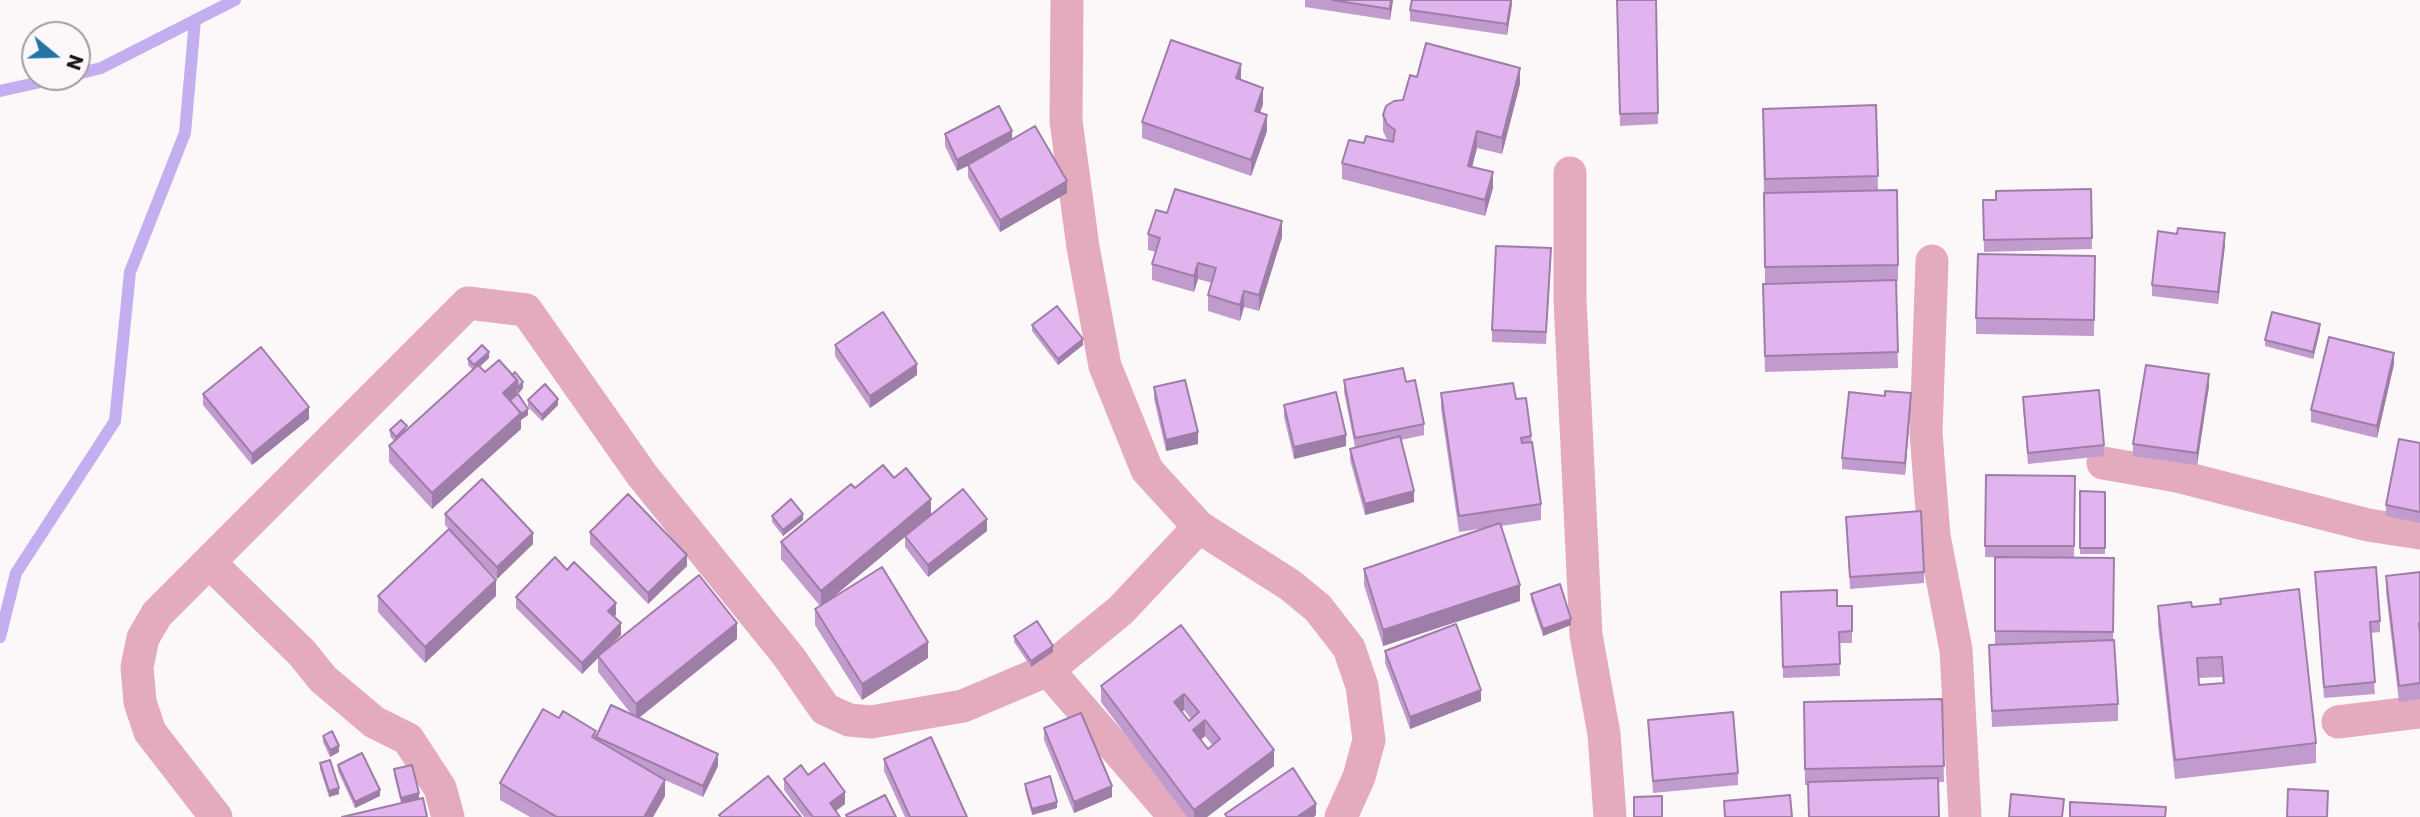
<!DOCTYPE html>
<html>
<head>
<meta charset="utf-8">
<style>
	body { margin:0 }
	#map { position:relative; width:2420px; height:817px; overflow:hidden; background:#fcf8fa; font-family:Poppins,sans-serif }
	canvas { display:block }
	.north { position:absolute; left:21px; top:21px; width:70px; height:70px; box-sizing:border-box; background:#fcf8fa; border:2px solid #a19ea0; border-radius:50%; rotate:109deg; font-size:19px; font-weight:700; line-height:28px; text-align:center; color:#191718 }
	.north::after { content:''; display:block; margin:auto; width:24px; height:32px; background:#2474a5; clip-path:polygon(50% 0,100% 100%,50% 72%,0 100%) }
</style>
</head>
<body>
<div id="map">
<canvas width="2420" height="817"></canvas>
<div class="north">N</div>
</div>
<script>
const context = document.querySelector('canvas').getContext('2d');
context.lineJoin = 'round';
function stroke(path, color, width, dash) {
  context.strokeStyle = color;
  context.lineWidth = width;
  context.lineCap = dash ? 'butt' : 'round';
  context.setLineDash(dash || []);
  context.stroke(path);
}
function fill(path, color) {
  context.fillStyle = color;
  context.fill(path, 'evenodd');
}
stroke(new Path2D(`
	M77,74L101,68L235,0
	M0,91L63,77
	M0,637L16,573L115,421L130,272L185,133L195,20`), '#c3aeef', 12);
stroke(new Path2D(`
	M1067,0L1066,121L1083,247L1105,366L1147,470L1199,527L1290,585L1318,608L1349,648L1362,686L1369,740L1359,777L1341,817
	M1570,173V300L1586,635L1604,734L1610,817
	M1932,261L1926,433L1934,536L1956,650L1965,817
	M2103,463L2177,476L2368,525L2420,533
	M209,562L302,653L323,679L374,722L408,739L440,788L448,817
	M1048,670L1175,817
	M2338,722L2420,712
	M216,817L150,732L140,702L137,667L143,638L157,614L468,303L526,310L642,475L789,657L825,709L849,720L871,722L963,706L1048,670L1121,610L1199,527`), '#e3abbd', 33);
fill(new Path2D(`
	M1305,0H1393L1390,20L1305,7Z
	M1512,0L1507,35L1410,21V10Z
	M1617,0H1656L1658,124L1620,126Z
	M1417,77L1520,84L1502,154L1477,148L1472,167L1493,188L1485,216L1342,179V163L1364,143L1387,140L1383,131V115L1403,100Z
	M1241,80L1263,104L1260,113L1267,131L1251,176L1142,138V122Z
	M1876,105L1878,191L1898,265V281H1896L1898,368L1765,372L1763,300L1827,282L1765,283L1763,125Z
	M945,134L1012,140L1067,193L1000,232L968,177V166L957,171L945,146Z
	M2091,189L2092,249L1984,252L1983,200H1996Z
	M1167,213L1282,237L1259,311L1244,307L1240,321L1208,311V295L1212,283L1198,279L1194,292L1152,280V264L1156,252L1148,250V234Z
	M2177,234L2225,245L2218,304L2152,296V285Z
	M2095,256L2094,336L1976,334V318Z
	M1551,260L1546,344L1492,342V330Z
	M1032,325L1083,345L1058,365L1032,331Z
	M2320,330L2313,359L2265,346V340Z
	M835,345L917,375L870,408L835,356Z
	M489,358L480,367L485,372L523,388L518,394L517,393V395L528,415L521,420V429L432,509L389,462V446L394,441L390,436V430L407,429L473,370L468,365V359Z
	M2394,364L2377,438L2311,422V410Z
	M1344,380L1406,382L1424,424V435L1401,440L1414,502L1365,515L1350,460V449L1355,447L1344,392Z
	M2209,386L2197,465L2133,456V444Z
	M1154,387L1198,444L1166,451L1154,399Z
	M1441,393L1516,399L1531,436L1541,504V520L1501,526L1520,601L1383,646L1364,585V569L1486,528L1459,532L1441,409Z
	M203,394L309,419L252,465L203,405Z
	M2023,397L2104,445V456L2028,464L2023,409Z
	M528,400L558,405L542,421L528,407Z
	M1284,405L1346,446L1294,459L1284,417Z
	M1911,405L1905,475L1842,469V458Z
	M2420,443V523L2386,516V505Z
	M1986,475L2075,476L2074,558L1985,557Z
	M894,478L931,514L987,531L928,577L905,547V537L830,600L928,658L862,700L815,625V609L820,606L781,559V542L855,488Z
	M2080,491L2105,492V554H2080Z
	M445,514L533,544L497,579L452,532L496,596L425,663L378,612V596L449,529L445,525Z
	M772,516L803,520L783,536L772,522Z
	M1846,517L1924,572V583L1850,589Z
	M590,532L687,566L648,604L590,544Z
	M1995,557L2114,558L2113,640L2118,704V721L1992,727L1989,645H1995Z
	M567,570L616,615L614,616L621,635L607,649L737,639L639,718L718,766L703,797L665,780V796L653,817H530L500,800V783L559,718L596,731V739V737L632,715L598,672V658L582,674L516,608V597Z
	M2315,572L2380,621V632L2370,633L2375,694L2324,698Z
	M2420,572V699L2399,702L2386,592V576Z
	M1781,592L1837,606H1852V643H1839L1840,676L1783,678Z
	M1531,594L1571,625L1543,636L1531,600Z
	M2220,599L2316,743V763L2175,779L2158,625V606L2192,607L2220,604ZM2222,677L2223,683L2199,685V678Z
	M1181,625L1274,766L1207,817H1187L1101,702V686ZM1184,710L1191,719L1189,721L1182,712ZM1205,736L1213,746L1208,749L1201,740Z
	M1014,636L1053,652L1031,667L1014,642Z
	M1385,651L1481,701L1410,729L1385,663Z
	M1942,699L1944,782L1805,785L1804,702Z
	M1648,720L1738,773V785L1653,793Z
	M1044,728L1112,797L1074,813L1044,740Z
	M323,736L339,752L330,757L323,742Z
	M884,759L967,817H905L884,771Z
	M320,763L339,794L329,797L320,769Z
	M338,765L380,796L355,808L338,771Z
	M412,765L401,803L394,775V769Z
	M808,775L845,804L836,811L840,817H804L784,790V779Z
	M1025,784L1057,808L1032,815L1025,790Z`), '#c29bce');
fill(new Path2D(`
	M1391,0H1393L1390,20V9Z
	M1511,0L1512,5L1507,35V24Z
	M1241,64V80L1236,78Z
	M1520,68V84L1502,154V138Z
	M1263,88V104L1255,127V111Z
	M1267,115V131L1251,176V160Z
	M1012,131V143L957,171V160Z
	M1477,131V148L1468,182V166Z
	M1493,172V188L1485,216V200Z
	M1067,181V193L1000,232V220Z
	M1282,221V237L1259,311V295Z
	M2225,233V245L2218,304V292Z
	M1198,263V279L1194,292V276Z
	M1244,291V307L1240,321V305Z
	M2320,324V330L2313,359V352Z
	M1083,339V345L1058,365V359Z
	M489,352V358L474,371V365Z
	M2394,353V364L2377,438V426Z
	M917,364V375L870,408V396Z
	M2209,374V386L2197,465V453Z
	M517,380V396L509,403L503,393Z
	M523,382V388L518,394V388Z
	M1911,393V405L1905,475V463Z
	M558,399V405L542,421V415Z
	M309,407V419L252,465V454Z
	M528,409V415L521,420V429L432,509V493L521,413Z
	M1198,432V444L1166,451V440Z
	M1346,435V446L1294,459V447Z
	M1414,491V502L1365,515V504Z
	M931,499V515L821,607V591Z
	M803,514V520L783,536V530Z
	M987,519V531L928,577V565Z
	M533,533V544L497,579V567Z
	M687,555V566L648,604V593Z
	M496,580V596L425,663V647Z
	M1520,585V601L1383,646V630Z
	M616,603V615L608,622V611Z
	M1571,619V625L1543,636V629Z
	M621,623V635L582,674V663Z
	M737,623V639L636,720V704Z
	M928,642V658L862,700V684Z
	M1053,646V652L1031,667V661Z
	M1481,690V701L1410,729V717Z
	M1184,694V710L1174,718V702Z
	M1205,720V736L1193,746V730Z
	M339,746V752L330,757V750Z
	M1274,750V766L1207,817H1194V810Z
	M718,754V766L703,797V786Z
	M665,780V796L653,817H644Z
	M1112,786V797L1074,813V802Z
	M339,788V794L329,797V791Z
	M380,790V796L355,808V802Z
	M845,792V804L830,815V803Z
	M419,793V799L401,804V798Z
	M1057,802V808L1032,815V809Z
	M1316,804V815L1314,817H1297Z`), '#9e7ea7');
const building = new Path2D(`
	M1332,0H1391L1390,9Z
	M1412,0H1511L1507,24L1410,10Z
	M1617,0H1656L1658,113L1620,114Z
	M1171,40L1241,64L1236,78L1263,88L1255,111L1267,115L1251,160L1142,122Z
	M1426,43L1520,68L1502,138L1477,131L1468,166L1493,172L1485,200L1342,163L1349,140L1364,143L1366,136L1393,142L1395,130L1387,124L1383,115L1386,106L1394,101L1403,100L1410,75L1417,77Z
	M1876,105L1878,176L1765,179L1763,109Z
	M999,106L1012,131L957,160L945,134Z
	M1035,126L1067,181L1000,220L968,165Z
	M1175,189L1282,221L1259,295L1244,291L1240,305L1208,295L1216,268L1198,263L1194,276L1152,264L1160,238L1148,234L1156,210L1167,213Z
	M2091,189L2092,238L1984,240L1983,200H1996V191Z
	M1897,190L1898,265L1765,267L1764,193Z
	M2178,228L2225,233L2218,292L2152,285L2158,231L2177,234Z
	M1496,246L1551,248L1546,332L1492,330Z
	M1978,254L2095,256L2094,320L1976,318Z
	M1896,280L1898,352L1765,356L1763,284Z
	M1057,306L1083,339L1058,359L1032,325Z
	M883,312L917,364L870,396L835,345Z
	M2272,312L2320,324L2313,352L2265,340Z
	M2329,337L2394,353L2377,426L2311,410Z
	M482,345L489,352L474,365L468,359Z
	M261,347L309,407L252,454L203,394Z
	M499,360L517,380L503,393L521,413L432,493L389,446L478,365L485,372Z
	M2146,365L2209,374L2197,453L2133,444Z
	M1403,368L1406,382L1415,380L1424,424L1355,438L1344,380Z
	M515,372L523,382L518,388L517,380L512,375Z
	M1185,380L1198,432L1166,440L1154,387Z
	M1513,383L1516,399L1526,398L1531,436L1521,438L1522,443L1532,442L1541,504L1459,516L1441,393Z
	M545,384L558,399L542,415L528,400Z
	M2099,390L2104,445L2028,453L2023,397Z
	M1885,391L1911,393L1905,463L1842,458L1849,392L1885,396Z
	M1336,392L1346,435L1294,447L1284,405Z
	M518,394L528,409L521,414L510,400Z
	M401,420L407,426L396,437L390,430Z
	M1400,436L1414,491L1365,504L1350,449Z
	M2399,439L2420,443V512L2386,505Z
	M883,465L894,478L906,468L931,499L821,591L781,542L851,484L855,488Z
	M1986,475L2075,476L2074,546H1985Z
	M482,479L533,533L497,567L445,514Z
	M963,489L987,519L928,565L905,536Z
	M2080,491L2105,492V548H2080Z
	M628,494L687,555L648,593L590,532Z
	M791,499L803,514L783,530L772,516Z
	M1921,511L1924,572L1850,577L1846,517Z
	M1500,523L1520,585L1383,630L1364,569Z
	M449,529L496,580L425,647L378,596Z
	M555,557L567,570L574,562L616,603L608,611L621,623L582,663L516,597Z
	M1995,557L2114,558L2113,632L1995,631Z
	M882,567L928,642L862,684L815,609Z
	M2376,567L2380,621L2370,622L2375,682L2324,687L2315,572Z
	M2420,572V623H2419L2420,634V683L2399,686L2386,576Z
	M699,575L737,623L636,704L598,656Z
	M1560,584L1571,619L1543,629L1531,594Z
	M2299,589L2316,743L2175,760L2158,606L2191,602L2192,607L2221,604L2220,599ZM2222,657L2224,683L2199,685L2197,658Z
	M1837,590V606H1852V631L1839,632L1840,664L1783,667L1781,592Z
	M1037,621L1053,646L1031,661L1014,636Z
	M1456,624L1481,690L1410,717L1385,651Z
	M1181,625L1274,750L1194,810L1101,686ZM1184,694L1199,712L1189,721L1174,702ZM1205,720L1220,739L1208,749L1193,730Z
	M2114,640L2118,704L1992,711L1989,645Z
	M1942,699L1944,766L1805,769L1804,702Z
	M611,705L718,754L703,786L596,737Z
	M543,709L559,718L563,711L596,731L592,737L665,780L644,817H557L500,783Z
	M1733,712L1738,773L1653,781L1648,720Z
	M1081,713L1112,786L1074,802L1044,728Z
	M332,731L339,746L330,750L323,736Z
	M931,737L967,817H910L884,759Z
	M362,753L380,790L355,802L338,765Z
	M330,760L339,788L329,791L320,763Z
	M824,763L845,792L830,803L840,817H813L784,779L801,765L808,775Z
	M412,765L419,793L401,798L394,769Z
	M1293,768L1316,804L1297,817H1227L1225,814Z
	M768,776L801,817H721L719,815Z
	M1050,776L1057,802L1032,809L1025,784Z
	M1938,778L1939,817H1809L1808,782Z
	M2288,789L2328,791L2327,817H2287Z
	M2011,794L2064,799L2062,817H2009Z
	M885,795L896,817H847L846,815Z
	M1790,795L1792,817H1725L1724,801Z
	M1662,796V817H1634V797Z
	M423,798L427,817H342Z
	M2070,802L2166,807L2165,817H2070Z`);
fill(building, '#e2b4ef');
stroke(building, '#9e7ea7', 2);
</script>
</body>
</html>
